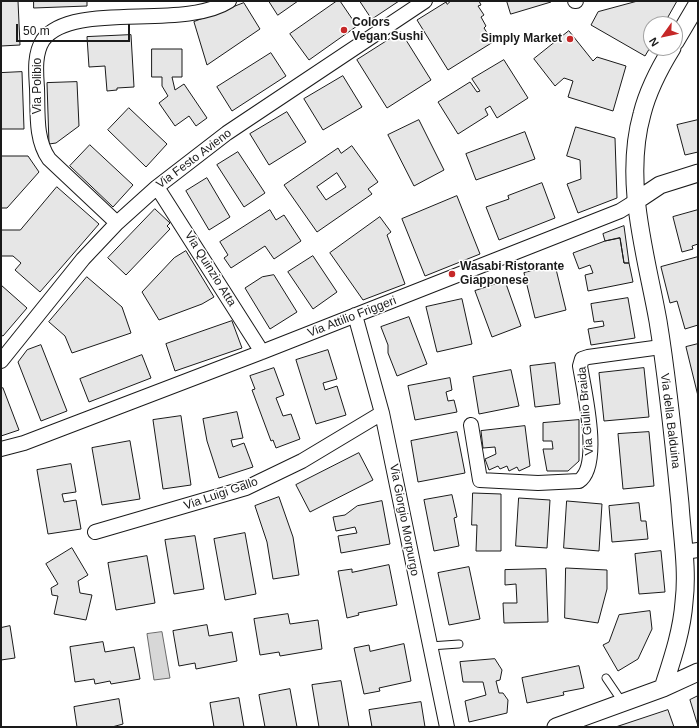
<!DOCTYPE html>
<html>
<head>
<meta charset="utf-8">
<style>
	body { margin:0 }
	#map { position:relative; width:699px; height:728px; overflow:hidden; background:#fff; font-family:Arial,sans-serif }
	canvas { display:block }
	.frame { position:absolute; inset:0; border:2px solid #1a1a1a; pointer-events:none }
	.north { position:absolute; left:643px; top:16px; width:40px; height:40px; box-sizing:border-box; background:#fff; border:1px solid #a3a3a3; border-radius:50%; rotate:237deg; font-size:11px; font-weight:700; line-height:16px; text-align:center; color:#1a1a1a }
	.north::after { content:''; display:block; margin:auto; width:14px; height:18px; background:#c62828; clip-path:polygon(50% 0,100% 100%,50% 72%,0 100%) }
	.scale { position:absolute; left:16px; top:24px; width:114px; height:18px; box-sizing:border-box; border:2px solid #1a1a1a; border-top:0; padding-left:5px; font-size:12px; line-height:14px; white-space:nowrap; color:#1a1a1a; -webkit-text-stroke:3px #fff; paint-order:stroke }
</style>
</head>
<body>
<div id="map">
<canvas width="699" height="728"></canvas>
<div class="frame"></div>
<div class="north">N</div>
<div class="scale">50 m</div>
</div>
<script>
const context = document.querySelector('canvas').getContext('2d');
context.lineJoin = 'round';
function fill(path, color) {
  context.fillStyle = color;
  context.fill(path, 'evenodd');
}
function stroke(path, color, width, dash) {
  context.strokeStyle = color;
  context.lineWidth = width;
  context.lineCap = dash ? 'butt' : 'round';
  context.setLineDash(dash || []);
  context.stroke(path);
}
function drawText(font, color, halo, rows, align = 'center') {
  context.font = font + ' Arial,sans-serif';
  context.lineWidth = 3;
  context.setLineDash([]);
  context.textBaseline = 'middle';
  context.strokeStyle = halo;
  context.fillStyle = color;
  for (const [text, x, y, turn = 0] of rows) {
    context.save();
    context.translate(x, y);
    context.rotate((+turn || 0) * Math.PI / 180);
    context.textAlign = isNaN(turn) ? turn : align;
    if (halo) context.strokeText(text, 0, 0);
    context.fillText(text, 0, 0);
    context.restore();
  }
}
const water = new Path2D(`
	M162,632L170,678L154,680L147,634Z`);
fill(water, '#d7d7d7');
stroke(water, '#6a6a6a', 1);
const building = new Path2D(`
	M1,1H18L20,45L1,46Z
	M34,1H87V6L34,8Z
	M269,1H298L278,15Z
	M337,1H340L357,26L309,60L290,34Z
	M360,1H399L372,19Z
	M451,1H479L481,5L478,6L484,15L481,17L486,26L484,28L493,42L448,70L417,20L446,2L447,4Z
	M507,1H550L551,2L511,14Z
	M638,1H677L664,24H651V46L645,56L591,25L598,12Z
	M244,3L260,29L207,65L194,22Z
	M569,31L593,61L597,57L626,66L613,111L568,97L573,81L564,78L555,86L534,59Z
	M401,32L431,80L387,108L357,60Z
	M131,35L134,87L117,88V90L107,91L105,66L89,67L87,37Z
	M152,49H182V77H172L175,90L184,84L207,118L196,126L189,116L175,126L159,103L168,96L162,86V77H152Z
	M271,53L286,76L232,111L217,87Z
	M504,60L528,98L497,118L490,106L485,109L488,115L458,134L438,102L470,82L477,92L480,91L472,79Z
	M22,72L24,129H1V73Z
	M343,76L362,107L323,130L304,99Z
	M77,82L79,126L56,143L49,144L47,83Z
	M129,108L167,144L146,167L108,130Z
	M287,112L306,142L269,165L250,134Z
	M419,120L444,170L414,186L388,135Z
	M698,120V152L685,155L677,125Z
	M576,127L615,138L617,198L578,213L567,184L581,179L580,160L567,156Z
	M525,132L535,159L476,180L466,154Z
	M90,145L133,185L113,207L70,166Z
	M352,146L378,182L368,189L372,194L317,232L284,185L338,148L341,153ZM337,173L346,187L326,200L317,187Z
	M238,152L265,193L244,207L217,165Z
	M1,156H28L39,172L7,208H1Z
	M207,178L230,217L209,230L186,191Z
	M542,183L555,218L499,240L486,207L509,199L508,196Z
	M57,187L99,224L40,292L15,270L21,263L13,256H1V230H20Z
	M457,196L480,254L425,276L402,219Z
	M155,209L170,223L167,226L170,229L126,275L108,258Z
	M270,210L276,220L284,215L301,241L274,259L265,246L231,268L224,258L228,255L220,242Z
	M698,210V244L692,246L693,249L682,252L673,217Z
	M380,217L391,232L387,235L405,284L363,300L330,253Z
	M624,226L629,263H624L620,238L605,241L603,234Z
	M620,238L624,263H629L633,282L588,291L585,275L593,273L590,265L579,269L573,253L605,241Z
	M186,251L214,297L202,304L159,320L142,292L174,258Z
	M313,256L337,292L313,309L288,272Z
	M698,257V325L685,329L677,301L670,303L661,267Z
	M555,265L566,310L535,318L524,273Z
	M274,275L297,312L270,329L245,288L262,277Z
	M87,277L122,307L131,333L72,353L65,336L49,322Z
	M505,281L521,326L492,337L475,291Z
	M1,285L27,308L3,336L1,335Z
	M628,298L635,338L591,345L588,329L604,326L603,321L594,322L591,304Z
	M462,299L472,344L437,352L426,307Z
	M409,317L427,364L397,376L388,353V345L381,327Z
	M232,321L242,348L175,371L166,344Z
	M698,344V396L686,347Z
	M41,345L67,411L41,421L18,362L27,350Z
	M328,350L337,379L323,383L325,390L337,386L346,415L316,424L296,360Z
	M142,355L151,378L89,402L80,379Z
	M555,363L560,404L535,407L530,366Z
	M274,368L284,395L276,398L283,416L291,414L300,439L276,448L273,440L271,441L252,390L255,389L250,376Z
	M644,368L649,417L604,421L599,373Z
	M511,370L519,406L479,414L473,377Z
	M450,378L452,390L446,392L448,401L454,400L457,412L415,420L408,386Z
	M3,388L19,430L1,436V389Z
	M237,412L243,438L231,440L233,447L244,443L253,467L219,478L207,441L203,419Z
	M181,416L191,485L163,489L153,420Z
	M579,420V461L568,471H547L543,449H553L552,441H543V423Z
	M525,426L530,466L519,471L517,467L509,471L507,466L500,469L498,466L489,470L485,459L496,454L495,447L483,448L481,431Z
	M457,432L465,473L418,482L411,441Z
	M649,432L654,486L623,489L618,434Z
	M130,441L140,499L102,505L92,448Z
	M359,453L373,480L310,512L296,485Z
	M71,464L76,492L62,494L64,502L76,500L81,529L48,534L37,470Z
	M473,493L501,494V551H476L477,525H472Z
	M452,495L457,517L454,518L459,546L434,551L424,500Z
	M279,497L293,537L299,575L273,579L267,542L255,506Z
	M519,498L550,500L547,548L516,546Z
	M382,501L390,544L341,553L338,536L357,533L355,527L336,531L333,517L345,515L357,506Z
	M567,501L602,504L599,551L564,548Z
	M639,503L641,521H646L648,539L612,542L609,506Z
	M245,533L256,594L225,600L214,539Z
	M195,536L204,589L174,594L165,540Z
	M72,548L88,575L78,581L80,593L92,595L86,620L54,614L58,596L52,595L51,588L58,584L46,564Z
	M661,551L665,592L639,594L635,554Z
	M147,556L155,603L116,610L108,563Z
	M389,565L397,605L358,613L359,615L347,618L338,571L352,569V572Z
	M469,567L480,619L449,625L438,573Z
	M566,568L607,570V589L598,623L565,618Z
	M546,569L548,622L504,623L503,603H517L516,584L505,585V570Z
	M650,611L652,629L638,659L618,671L603,645L609,642L619,615Z
	M288,614L290,624L318,620L322,649L280,656L279,652L260,655L254,619Z
	M207,625L209,636L232,632L237,661L196,669L195,663L179,666L173,631Z
	M10,626L15,658L1,660V628Z
	M103,642L105,652L134,647L140,679L111,684L110,681L95,684L94,679L75,682L70,647Z
	M404,644L411,681L379,688L380,691L364,694L354,648L369,645L370,651Z
	M495,659L502,670L500,680L496,681L499,693H503L508,700L507,713L469,722L465,701L486,695L483,682H463L460,662Z
	M579,666L584,688L563,692L564,695L527,703L522,678Z
	M341,681L349,727H319L312,685Z
	M290,689L297,727H265L259,695Z
	M698,696V726L690,700Z
	M239,698L244,727H214L210,703Z
	M119,699L123,724L112,727H77L74,707Z
	M421,702L425,727H372L369,710Z
	M668,710L674,727H616Z`);
fill(building, '#e6e6e6');
stroke(building, '#1a1a1a', 1);
const service = new Path2D(`
	M430,646L459,644
	M606,678L623,703`);
const minor = new Path2D(`
	M575,1H576
	M157,187L262,352
	M117,223L49,159C35,139 38,112 37,88C36,73 34,54 43,40C72,0 183,31 229,1
	M355,315L382,413L447,727
	M1,361L83,259L117,223L157,187L227,133L425,1
	M471,425L480,480L538,483L579,481C602,466 584,390 580,366L582,359L588,357L661,347
	M1,449L24,443L262,352L620,211L636,201
	M95,532L246,488L302,461L382,413
	M684,552L698,550`);
const tertiary = new Path2D(`
	M675,42L698,3
	M636,201L660,185L698,173
	M663,688C672,660 682,631 684,602C688,570 682,536 680,504C674,443 668,382 658,321C646,254 623,182 642,114C648,90 659,69 672,48
	M556,727L663,688L698,672`);
stroke(service, '#1a1a1a', 9);
stroke(minor, '#1a1a1a', 16);
stroke(tertiary, '#1a1a1a', 19);
stroke(service, '#fff', 7);
stroke(minor, '#fff', 14);
stroke(tertiary, '#fff', 17);
for (const [x, y, r, color] of [
	[344,30,4,"#c62828"],
	[570,39,4,"#c62828"],
	[452,274,4,"#c62828"]
]) {
  const dot = new Path2D();
  dot.arc(x, y, r, 0, 2 * Math.PI);
  context.fillStyle = color;
  context.fill(dot);
  stroke(dot, '#fff', 1.5);
}
drawText('bold 12px', '#1a1a1a', '#fff', [
	["Colors",352,23],
	["Vegan Sushi",352,37],
	["Simply Market",562,39,"right"],
	["Wasabi Ristorante",460,267],
	["Giapponese",460,281]
], 'left');
drawText('12px', '#1a1a1a', '#fff', [
	["Via Polibio",38,86,-90],
	["Via Festo Avieno",194,159,-37],
	["Via Quinzio Atta",210,269,58],
	["Via Attilio Friggeri",352,317,-21],
	["Via Giulio Braida",586,411,-95],
	["Via della Balduina",670,421,83],
	["Via Luigi Gallo",221,494,-19],
	["Via Giorgio Morpurgo",404,520,79]
]);
</script>
</body>
</html>
